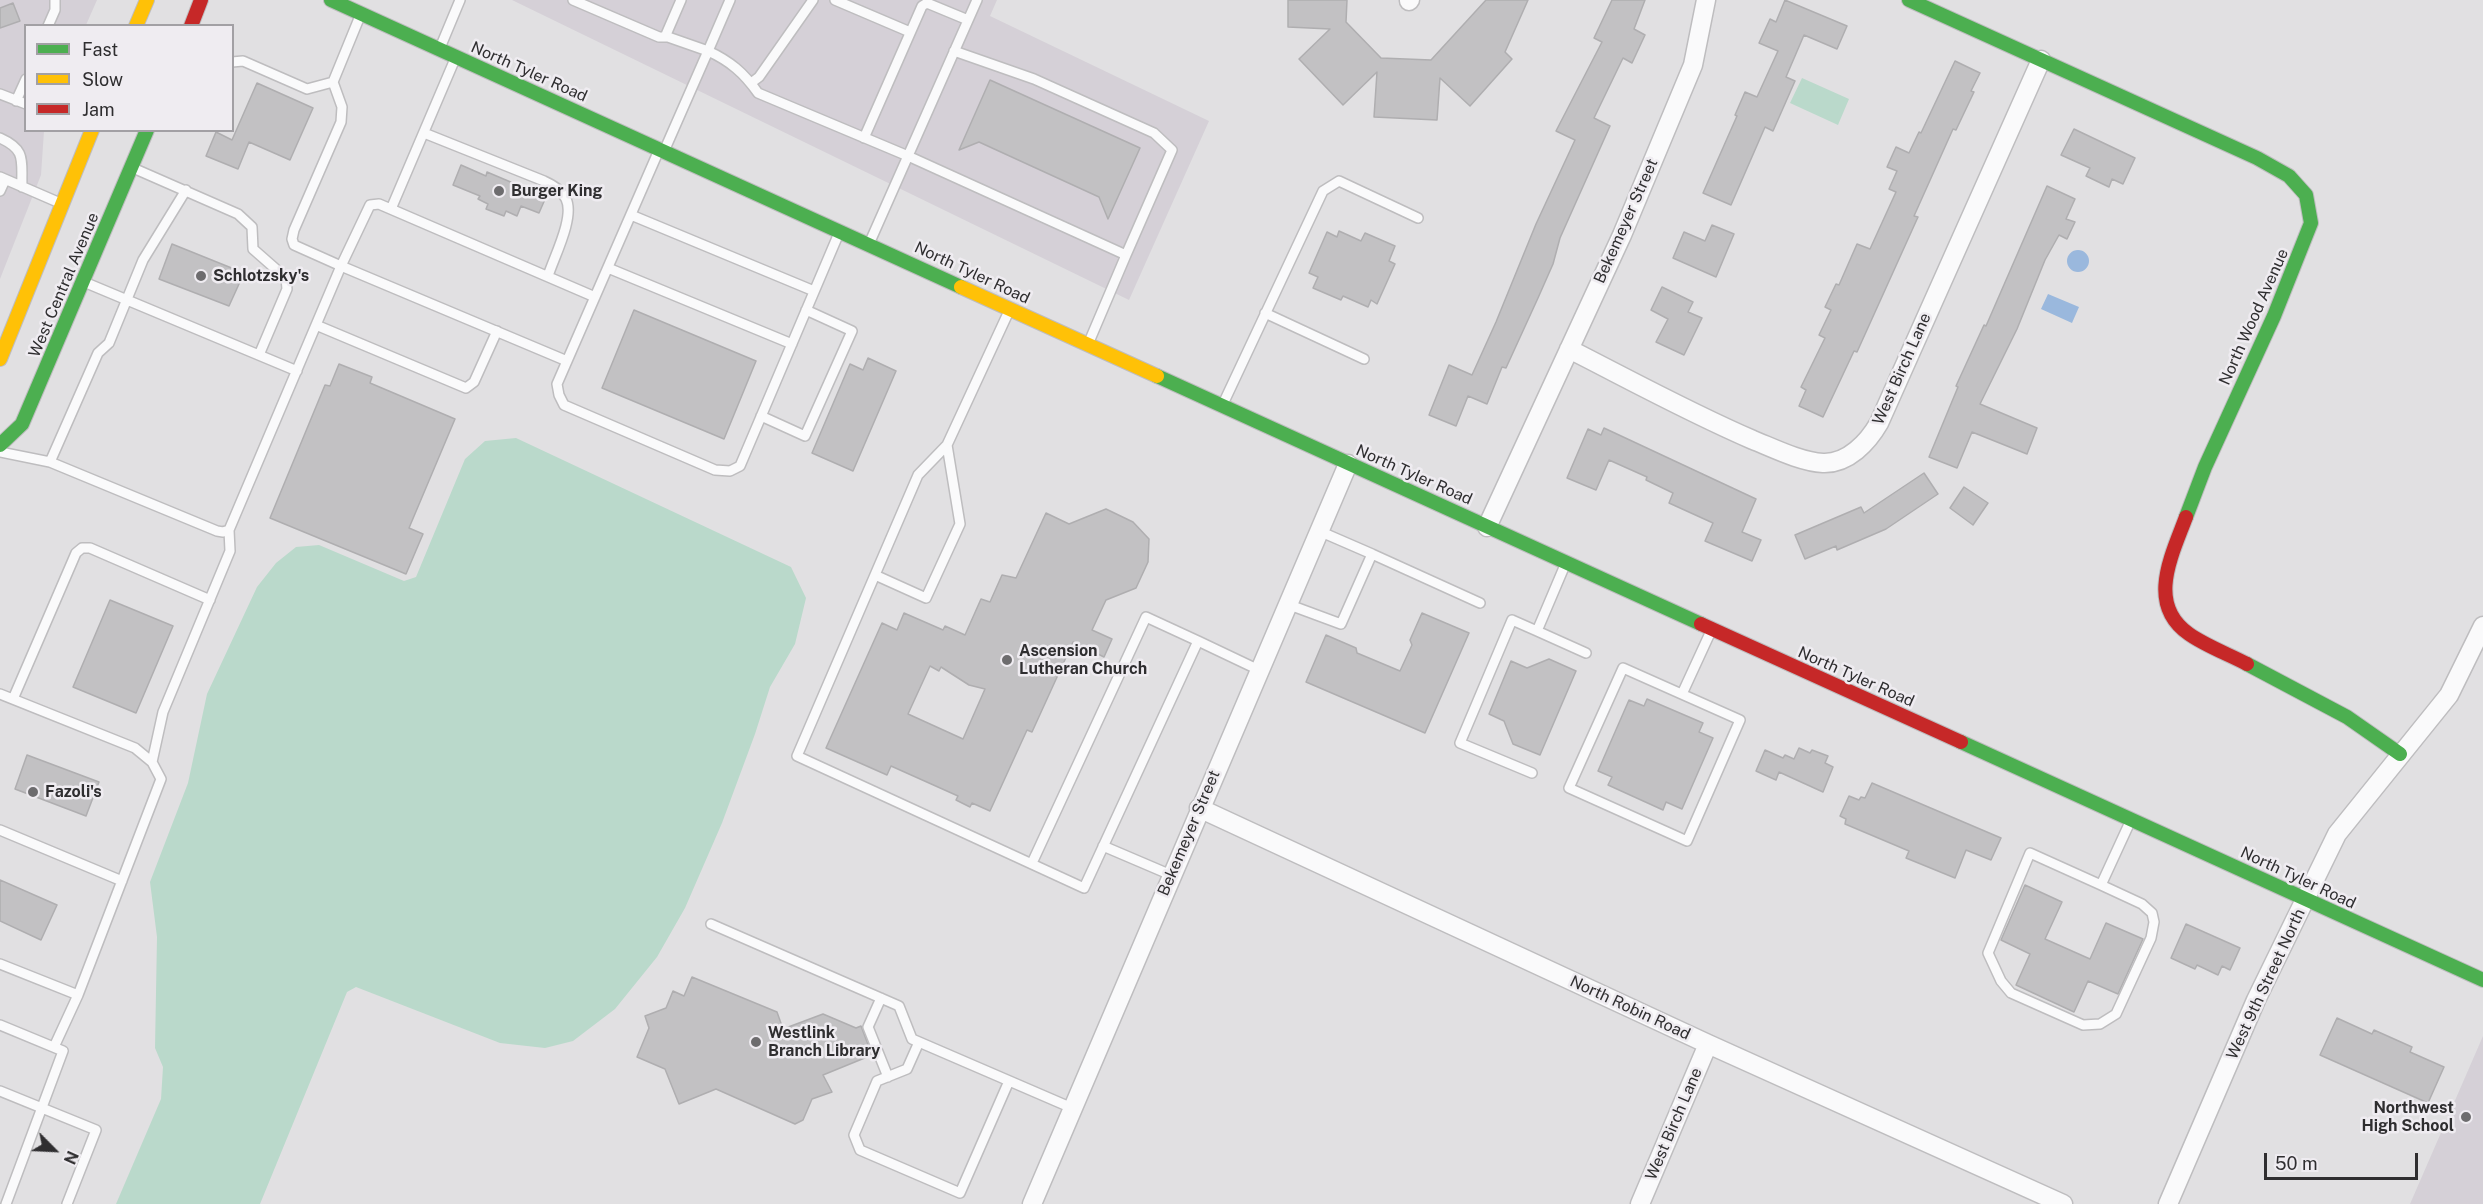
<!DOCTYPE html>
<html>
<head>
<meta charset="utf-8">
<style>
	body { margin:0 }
	#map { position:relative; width:2483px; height:1204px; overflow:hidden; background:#e1e0e2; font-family:"Public Sans",sans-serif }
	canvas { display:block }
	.legend { position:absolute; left:24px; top:24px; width:210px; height:108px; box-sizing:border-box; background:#efecf1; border:2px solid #a2a0a4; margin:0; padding:8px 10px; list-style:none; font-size:18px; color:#2f2e30 }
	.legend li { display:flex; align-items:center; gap:12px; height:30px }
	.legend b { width:30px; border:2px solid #a2a0a4 }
	.north { position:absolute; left:24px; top:1120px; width:60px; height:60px; -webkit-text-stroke:4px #efecf1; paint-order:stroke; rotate:114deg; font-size:16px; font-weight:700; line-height:24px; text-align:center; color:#2f2e30 }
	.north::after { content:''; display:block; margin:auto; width:21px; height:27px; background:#2f2e30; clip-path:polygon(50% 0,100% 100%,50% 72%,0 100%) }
	.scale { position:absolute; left:2264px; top:1153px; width:154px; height:27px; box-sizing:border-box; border:3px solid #2f2e30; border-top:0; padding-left:8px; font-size:18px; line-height:21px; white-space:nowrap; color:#2f2e30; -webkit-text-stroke:4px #efecf1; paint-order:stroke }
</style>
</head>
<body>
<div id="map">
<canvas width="2483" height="1204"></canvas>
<ul class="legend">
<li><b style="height:8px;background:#4caf50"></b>Fast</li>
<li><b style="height:8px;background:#ffc107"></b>Slow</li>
<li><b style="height:8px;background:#c62828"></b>Jam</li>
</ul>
<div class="north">N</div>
<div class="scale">50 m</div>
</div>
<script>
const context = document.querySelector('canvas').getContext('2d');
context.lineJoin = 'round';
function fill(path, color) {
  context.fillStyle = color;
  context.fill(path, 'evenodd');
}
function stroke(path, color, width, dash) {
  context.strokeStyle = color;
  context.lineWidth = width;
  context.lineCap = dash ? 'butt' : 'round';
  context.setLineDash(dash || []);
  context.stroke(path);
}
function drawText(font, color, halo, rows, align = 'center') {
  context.font = font + ' "Public Sans",sans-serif';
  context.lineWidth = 5;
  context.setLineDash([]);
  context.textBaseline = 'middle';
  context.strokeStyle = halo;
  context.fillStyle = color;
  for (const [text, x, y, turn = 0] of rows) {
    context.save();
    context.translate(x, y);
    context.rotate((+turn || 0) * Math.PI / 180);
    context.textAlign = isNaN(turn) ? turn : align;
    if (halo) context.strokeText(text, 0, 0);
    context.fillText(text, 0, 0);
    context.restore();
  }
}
fill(new Path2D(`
	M0,0H97L86,25L26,26V130L44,131L41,175L0,279Z
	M512,0H997L990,16L1209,121L1129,300Z
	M2483,1036V1204H2410Z`), '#d5d0d7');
fill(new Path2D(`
	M1802,78L1849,99L1838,125L1790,103Z
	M516,438L791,567L806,598L795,644L770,687L755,734L722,823L685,908L657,957L615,1009L573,1041L545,1048L500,1043L356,987L347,992L260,1204H116L161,1099L163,1067L155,1048L157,937L150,882L188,783L207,694L257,587L276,563L296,547L319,545L404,581L416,577L465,459L485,441Z`), '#bad9cb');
fill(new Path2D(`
	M2067 261a11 11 0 1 1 22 0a11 11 0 1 1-22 0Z
	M2048,294L2079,307L2072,323L2041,309Z`), '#9ab8dd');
const building = new Path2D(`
	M1288,0H1347L1346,22L1381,58L1431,60L1486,0H1528L1505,52L1512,59L1470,106L1440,78L1437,120L1374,117L1377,72L1343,105L1299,59L1330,29L1288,27Z
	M1612,0H1645L1634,29L1645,35L1632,63L1623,58L1594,118L1610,126L1560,238L1553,264L1538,298L1506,368L1502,367L1487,404L1468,396L1456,426L1429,415L1449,365L1472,375L1496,322L1536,224L1575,140L1556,131L1602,42L1594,38Z
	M1785,0L1847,26L1837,49L1804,35L1786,77L1795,81L1773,131L1765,127L1731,205L1703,193L1737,116L1735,115L1745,92L1757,97L1778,51L1759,43L1770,19L1776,22Z
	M13,3L20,21L0,28V8Z
	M1955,61L1980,73L1971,91L1974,92L1956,130L1953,129L1914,216L1918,217L1857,352L1854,351L1823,417L1799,406L1806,390L1801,387L1825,338L1819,335L1831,310L1825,307L1836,284L1839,285L1857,244L1870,249L1896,192L1889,189L1897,171L1887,167L1896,147L1909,153L1919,132L1921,133Z
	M990,80L1140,148L1108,219L1099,197L979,142L959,150Z
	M257,83L313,108L290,160L249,142L238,169L206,156L216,132L232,140Z
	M2074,129L2135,158L2123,184L2112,179L2109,187L2086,176L2090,168L2061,155Z
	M461,165L486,176L487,172L546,197L539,213L521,206L517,216L506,211L504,216L486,209L488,204L478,199L480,196L453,185Z
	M2047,186L2075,199L2066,219L2075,222L2067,239L2059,235L2045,260L2017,329L1980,404L2037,428L2027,454L1972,432L1957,468L1929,457L1958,387L1956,386L1984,325L1986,326Z
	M1712,225L1734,234L1716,277L1673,258L1684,232L1705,241Z
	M1339,231L1361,241L1365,233L1395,246L1389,261L1395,264L1377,304L1371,300L1368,307L1343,296L1341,300L1313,288L1318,277L1309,273L1327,232L1337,237Z
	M172,244L244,273L229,306L159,279Z
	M1662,287L1693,302L1688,312L1702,318L1684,355L1656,342L1668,319L1651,310Z
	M634,310L756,361L724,439L602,388Z
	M868,358L896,371L853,471L812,453L850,364L863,370Z
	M339,364L372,377L370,383L455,419L409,528L423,534L406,574L270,518L325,385L330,386Z
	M1604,428L1756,499L1742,532L1761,540L1752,561L1705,541L1713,523L1669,503L1673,493L1646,480L1647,477L1609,460L1596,490L1567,478L1588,429L1601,435Z
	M1924,473L1938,494L1886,529L1837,550L1836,546L1805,559L1795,535L1861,507L1864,513Z
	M1964,487L1988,503L1973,525L1950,508Z
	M1106,509L1133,522L1149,539L1148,562L1136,588L1106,600L1092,630L1112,639L1104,657L1073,642L1032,732L1027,730L990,811L972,803L970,807L956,800L958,796L891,766L887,775L826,748L882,623L897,630L904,613L943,630L945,626L965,635L981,599L990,602L1002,575L1016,578L1046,513L1069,524ZM930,666L939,671L941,667L969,685L985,689L963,739L908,714Z
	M110,600L173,626L136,713L73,687Z
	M1422,613L1469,633L1425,733L1306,682L1326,635L1356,648L1357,653L1400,671L1412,645L1410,640Z
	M1549,659L1576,671L1540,755L1513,744L1504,721L1489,714L1511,661L1527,668Z
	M1647,699L1703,723L1699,732L1713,738L1682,809L1666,802L1663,810L1608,785L1612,777L1598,771L1629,700L1644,706Z
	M1799,748L1810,753L1812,750L1828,756L1825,763L1833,767L1823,792L1779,772L1776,780L1756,771L1765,750L1783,758L1785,755L1794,759Z
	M27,755L99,782L86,816L15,789Z
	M1872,783L2001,838L1991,860L1966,850L1955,878L1906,858L1909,851L1845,824L1846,819L1840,816L1849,796L1859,800L1861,797L1865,798Z
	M0,880L57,905L41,940L0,921Z
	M2025,885L2062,902L2045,939L2090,959L2106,923L2143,939L2118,994L2088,981L2074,1012L2016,985L2030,954L2001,940Z
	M2186,924L2240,948L2230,970L2222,966L2218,975L2197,965L2195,969L2171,958Z
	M692,977L777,1012L783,1029L823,1014L856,1028L861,1026L872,1055L823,1075L832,1092L812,1099L803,1120L795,1124L716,1089L679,1104L665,1069L637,1057L649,1028L645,1016L666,1008L673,991L684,996Z
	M2337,1018L2372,1034L2374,1030L2412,1047L2410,1052L2444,1067L2428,1103L2320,1055Z`);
fill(building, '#c2c1c3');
stroke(building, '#afaeb0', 1.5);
const lane = new Path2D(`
	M573,0L659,37H668L708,51L730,0
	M835,0L910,32
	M48,26L55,10V0
	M665,37L681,0
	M440,48L460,0
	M954,51L1034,79L1154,133L1172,150L1126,255
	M232,62L243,61L307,89L333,82
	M751,83L759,77L813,0
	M0,94L26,104
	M16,101L26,79
	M424,133L544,181C553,185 562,190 566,199C575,217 554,257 548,276
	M0,138C27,150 21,161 22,187
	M864,138L922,6L927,3L968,20
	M665,149L708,51C730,61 744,73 758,93L908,156L1126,255L1089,342
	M659,150L557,384L559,395L564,405L715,470L730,471L740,466L839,233
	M133,168L238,214L252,227L253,249L286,278L287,289L259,355
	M0,177L60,203
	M0,191L5,180
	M391,209L455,59
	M631,215L814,291
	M869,244L977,0
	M608,268L792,344
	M84,282L297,371
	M1009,311L947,445L918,475L797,756L1084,888L1198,641L1259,670
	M1265,313L1364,359
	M316,325L466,388L474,382L497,331
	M567,361L341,266L370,205L379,204L595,297
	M1223,404L1323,191L1339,181L1418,218
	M761,416L805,436L852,331L806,310
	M0,452L50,462L217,531L223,532L229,530L341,266L294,245L292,239L294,230L341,122L342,107L333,82L360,16
	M50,462L98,353L109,343L143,260L186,190
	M1319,531L1372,554
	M875,575L926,598L960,524L947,445
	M1287,604L1341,624L1372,554L1480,603
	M1537,631L1586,653
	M1623,668L1740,720L1687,841L1569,788Z
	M0,694L135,748L152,762L161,779L78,995
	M1682,694L1711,631
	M13,699L76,553L82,548H90L210,600
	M152,762L163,712L230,551L229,530
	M1532,773L1460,743L1512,620L1537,631L1565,565
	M0,830L122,881
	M1103,846L1171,875
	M1032,863L1146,617L1198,641
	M2101,885L2030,853L1988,953L2001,981L2011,993L2083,1025L2100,1024L2116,1014L2151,938L2154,922L2152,913L2142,904L2101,885L2130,822
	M711,924L899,1006L912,1039L919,1042
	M0,964L78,995L54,1047
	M881,998L868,1027L888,1077
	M0,1025L63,1051L6,1204
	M1009,1081L960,1193L860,1150L854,1135L877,1081L907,1069L919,1042L1072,1108
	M0,1091L96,1130L67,1204`);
const street = new Path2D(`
	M1409,1L1410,0
	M1569,349C1630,380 1690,413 1753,440C1773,448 1801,462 1823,463C1848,464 1868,442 1879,423L2041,60
	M1487,527L1622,235L1693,65L1706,0
	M1199,808L1708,1044L2063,1204
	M1032,1204L1348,464
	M1640,1204L1708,1044
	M2168,1204L2256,1000L2337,834L2449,695L2483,626`);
const fast = new Path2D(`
	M331,0L961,287
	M1909,0L2257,158L2289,176L2306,195L2311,223L2274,316L2205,467L2186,517
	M1157,376L1701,624
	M0,445L22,424L147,130
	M2247,664L2347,717L2400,754
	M1961,742L2483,980`);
const slow = new Path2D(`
	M136,26L147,0
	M961,287L1157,376
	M0,359L92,130`);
const jam = new Path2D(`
	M191,26L201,0
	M2186,517C2172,555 2146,604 2189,634C2206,646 2228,654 2247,664
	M1701,624L1961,742`);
stroke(lane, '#bebdbf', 12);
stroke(street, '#bebdbf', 21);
stroke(fast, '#bebdbf', 16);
stroke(slow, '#bebdbf', 16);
stroke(jam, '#bebdbf', 16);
stroke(lane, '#fafafb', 9);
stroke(street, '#fafafb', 18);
stroke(fast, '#4caf50', 14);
stroke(slow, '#ffc107', 14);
stroke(jam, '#c62828', 14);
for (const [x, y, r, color] of [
	[499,191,6,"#6d6c6e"],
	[201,276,6,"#6d6c6e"],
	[1007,660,6,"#6d6c6e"],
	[33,792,6,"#6d6c6e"],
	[756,1042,6,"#6d6c6e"],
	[2466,1117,6,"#6d6c6e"]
]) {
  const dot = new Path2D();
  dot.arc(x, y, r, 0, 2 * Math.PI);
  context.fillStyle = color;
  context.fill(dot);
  stroke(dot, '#efecf1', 2);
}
drawText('16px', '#2f2e30', '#efecf1', [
	["North Tyler Road",529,72,24],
	["Bekemeyer Street",1626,221,-66],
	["North Tyler Road",972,273,25],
	["West Central Avenue",64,285,-67],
	["North Wood Avenue",2254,317,-66],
	["West Birch Lane",1902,369,-66],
	["North Tyler Road",1414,475,24],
	["North Tyler Road",1856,677,24],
	["Bekemeyer Street",1189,833,-67],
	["North Tyler Road",2298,878,25],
	["West 9th Street North",2266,984,-65],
	["North Robin Road",1630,1008,25],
	["West Birch Lane",1674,1124,-67]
]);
drawText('bold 16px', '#2f2e30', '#efecf1', [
	["Burger King",511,191],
	["Schlotzsky's",213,276],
	["Ascension",1019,651],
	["Lutheran Church",1019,669],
	["Fazoli's",45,792],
	["Westlink",768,1033],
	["Branch Library",768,1051],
	["Northwest",2454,1108,"right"],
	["High School",2454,1126,"right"]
], 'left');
</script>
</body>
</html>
